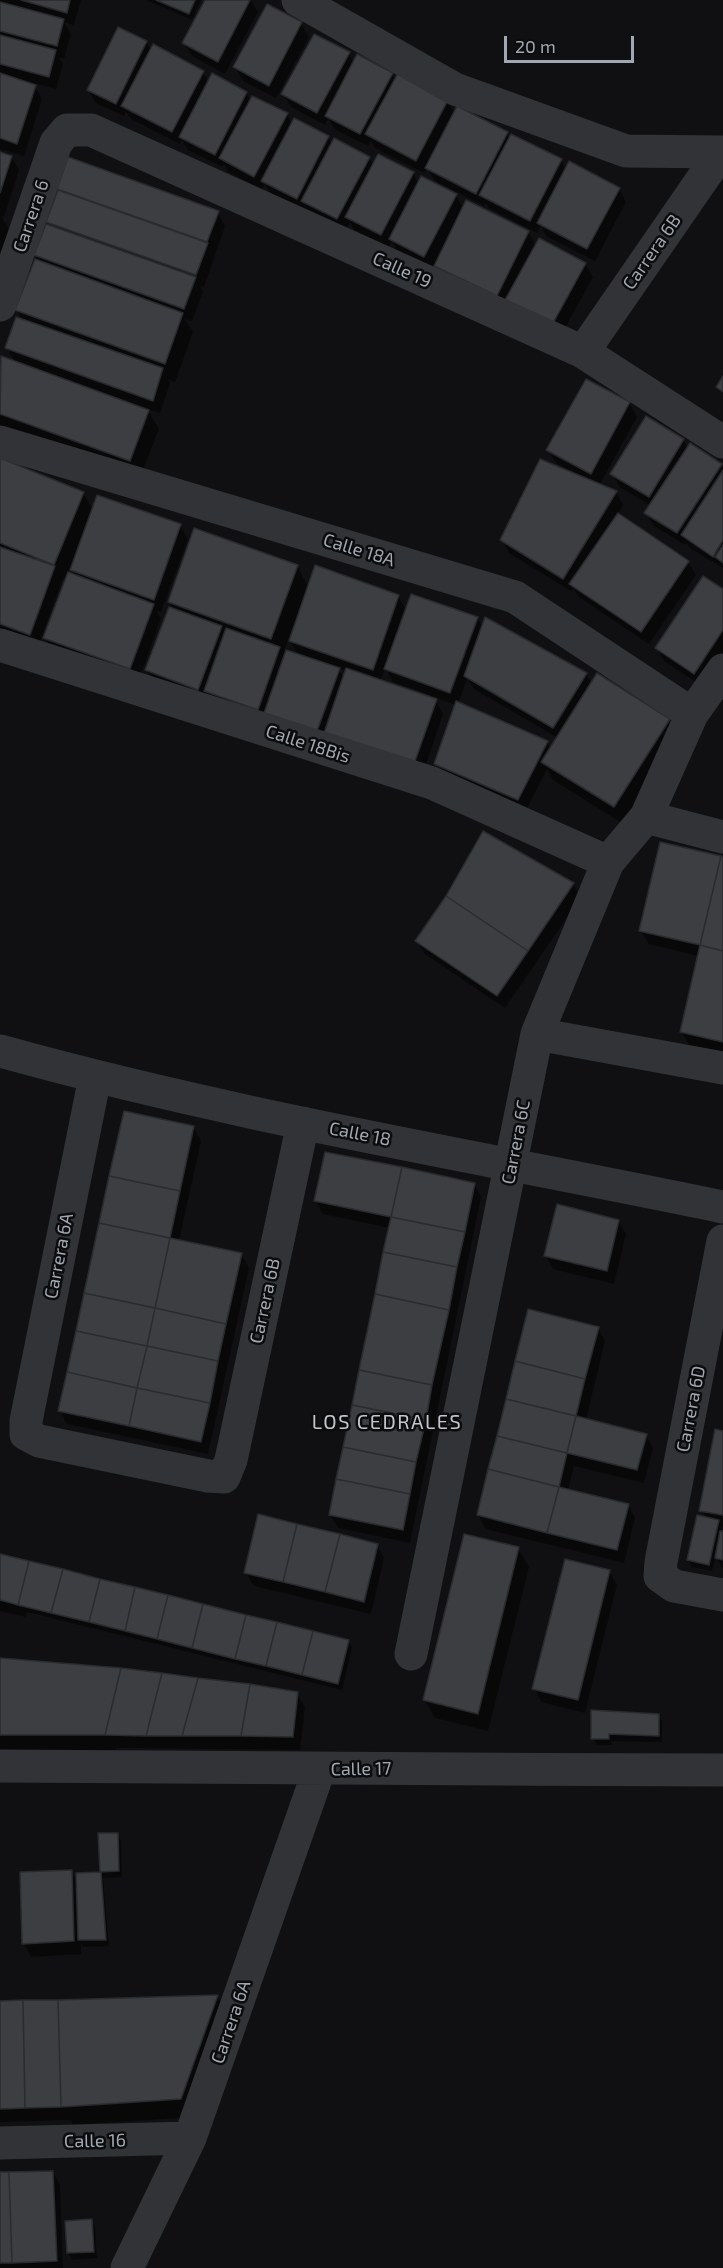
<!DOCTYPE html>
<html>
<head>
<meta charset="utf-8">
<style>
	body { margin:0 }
	#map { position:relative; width:723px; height:2268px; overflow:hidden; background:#101012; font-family:"Exo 2",sans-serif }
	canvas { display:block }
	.scale { position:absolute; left:504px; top:36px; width:130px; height:27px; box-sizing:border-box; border:3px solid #a1a8b3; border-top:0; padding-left:8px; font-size:18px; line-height:21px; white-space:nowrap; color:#a1a8b3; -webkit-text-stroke:4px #0c0c0d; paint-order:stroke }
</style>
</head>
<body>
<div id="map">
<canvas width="723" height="2268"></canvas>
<div class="scale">20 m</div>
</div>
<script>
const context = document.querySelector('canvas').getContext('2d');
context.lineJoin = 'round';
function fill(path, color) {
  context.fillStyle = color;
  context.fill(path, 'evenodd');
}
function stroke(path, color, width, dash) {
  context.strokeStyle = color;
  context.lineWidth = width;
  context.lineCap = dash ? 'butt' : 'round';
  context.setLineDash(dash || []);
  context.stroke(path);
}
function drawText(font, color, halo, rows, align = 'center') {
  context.font = font + ' "Exo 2",sans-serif';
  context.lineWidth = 5;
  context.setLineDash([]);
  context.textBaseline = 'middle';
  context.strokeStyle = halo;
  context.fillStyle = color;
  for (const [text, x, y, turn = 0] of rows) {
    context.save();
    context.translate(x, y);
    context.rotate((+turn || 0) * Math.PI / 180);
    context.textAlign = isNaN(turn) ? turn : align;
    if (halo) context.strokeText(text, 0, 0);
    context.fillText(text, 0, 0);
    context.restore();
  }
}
fill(new Path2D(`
	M0,0H81L74,25L64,22L71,34L64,59L59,57L63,64L56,89L33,83L42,99L24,156L0,149Z
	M146,0H201L192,20Z
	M207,0H251L258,12L225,74L192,56L184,43Z
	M301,24L309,37L276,98L243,81L235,67Z
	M146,42L152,51L203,72L209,82L246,93L251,101L287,114L292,124L294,120L328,138L333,145L369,158L374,166L413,173L419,184L456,195L463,209L528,232L536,246L585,264L593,277L560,337L443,279L435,264L432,269L398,252L392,241L388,248L354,230L350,222L344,232L310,214L306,207L304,211L271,194L265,184L262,189L228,172L224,164L222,167L188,150L182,140L180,144L131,119L126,112L124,116L96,103L88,90Z
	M348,53L354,63L392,75L396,81L447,101L455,114L458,108L507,134L510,139L512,136L561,161L566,170L619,189L626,202L595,261L546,236L541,226L537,233L489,208L486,203L484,206L435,181L427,168L424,173L375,148L371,141L368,146L334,129L328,118L325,125L291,107L283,94Z
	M0,153L11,157L19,170L4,217L1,216L9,229L0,260Z
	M69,159L218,212L225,226L204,287L200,286L203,292L192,321L185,319L193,332L175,382L168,379L170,383L160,413L147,409L159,429L140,478L0,427V363L2,358L15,362L7,348L23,321L17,310L40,263L36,255L51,227L48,221Z
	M629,403L637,417L599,486L616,492L623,505L618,514L688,562L696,575L649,644L579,597L573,588L571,591L509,553L502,540L567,472L568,470L556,463L548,450Z
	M683,440L688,449L721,465L723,468V568L690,548L687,543L685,545L654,526L646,513L651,506L620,487L612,474Z
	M0,459L83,493L93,510L180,526L188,539L161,612L156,611L161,618L138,682L53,651L45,638L69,588L63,578L38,647L0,634ZM70,568L76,577L68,574Z
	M297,566L309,588L398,596L407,611L477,618L483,628L486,619L586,674L592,684L668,720L679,738L625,825L553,780L547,769L525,812L443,777L436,764L456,705L434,697L443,714L422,776L155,683L147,670L174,610L169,602ZM292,628L294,629L290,641L299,656L284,651ZM338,668L347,671L344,679ZM385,668L393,682L430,695L429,698L380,682ZM467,679L474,689L558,738L551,750L547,742L458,704Z
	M723,591V654L702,686L664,661L657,648Z
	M723,858V1052L689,1045L681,1031L699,956L649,944L641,931Z
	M573,884L581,897L505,1008L425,954L417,941Z
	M193,1127L201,1141L179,1241L241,1254L249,1268L208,1454L67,1424L60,1411Z
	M474,1184L481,1197L410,1543L338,1528L330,1515L390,1228L323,1214L316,1201Z
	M618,1221L626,1234L614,1284L553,1269L546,1256Z
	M598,1328L605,1341L586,1420L646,1435L653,1448L644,1483L574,1466L568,1490L628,1505L635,1518L624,1563L486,1529L478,1515Z
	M723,1432V1526L721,1533H723V1569L716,1556L712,1571L692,1567L688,1560L706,1518L701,1510Z
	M377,1545L384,1558L371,1614L254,1586L246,1573Z
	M518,1549L529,1567L488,1731L435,1718L425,1700Z
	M0,1555L348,1641L352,1648L342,1690L27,1612L26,1617L0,1611Z
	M609,1571L617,1585L585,1713L541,1702L534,1688Z
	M0,1659L297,1694L305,1707L300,1750L116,1748L115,1753L0,1752Z
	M658,1715L662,1722V1742L611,1741L612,1745H597L593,1738Z
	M117,1834L121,1841L122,1877L103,1878L109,1946L83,1947L81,1943V1954L31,1957L24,1943L71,1871L78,1883V1875L103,1874L101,1871Z
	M217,1996L227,2014L191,2117L73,2125L71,2120L0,2122V2003Z
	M53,2172L60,2185L63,2268H0V2174Z
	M91,2221L95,2227L97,2258L72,2260L68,2253Z`), '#0007');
const building = new Path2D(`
	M21,0H70L67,13Z
	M156,0H195L189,14Z
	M205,0H250L218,62L182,43Z
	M0,2L64,19L57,46L0,31Z
	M267,4L302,22L269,86L233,67Z
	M118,27L147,41L116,104L87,90Z
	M314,34L350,52L317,113L281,94Z
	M0,35L56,50L49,77L0,64Z
	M153,44L204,71L172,132L121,106Z
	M357,54L393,73L360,134L325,116Z
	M0,73L36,85L17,144L0,138Z
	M212,73L247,92L215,155L179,137Z
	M398,73L448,100L416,161L365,134Z
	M252,96L288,113L254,177L219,158Z
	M457,106L508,132L476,194L425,168Z
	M294,118L329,136L297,199L261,181Z
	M511,134L562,159L530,221L479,195Z
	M334,138L370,157L337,219L301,201Z
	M0,152L12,156L0,193Z
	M378,154L414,172L381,235L345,217Z
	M68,157L219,211L207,242L57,189Z
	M569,161L620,188L587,249L537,223Z
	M421,176L457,194L424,257L389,239Z
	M58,190L208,243L196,275L46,222Z
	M466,200L529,231L497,296L434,266Z
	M46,224L196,277L184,309L34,255Z
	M539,238L586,263L552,325L505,300Z
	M35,259L183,313L165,364L15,310Z
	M16,317L163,368L153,401L5,348Z
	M1,356L149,410L130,461L0,414Z
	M723,376V392L716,387Z
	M586,379L630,402L591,474L546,450Z
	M646,416L684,439L649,497L610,474Z
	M690,443L722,464L677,533L644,513Z
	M0,458L84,492L54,565L0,543Z
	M540,459L617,491L563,579L500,540Z
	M723,470V540L713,557L681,535Z
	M97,495L181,524L154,600L70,570Z
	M618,513L689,561L641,632L569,584Z
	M194,528L298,565L271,639L168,602Z
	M723,545V563L715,557Z
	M0,547L55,566L30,635L0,624Z
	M315,565L399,595L373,670L289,641Z
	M68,572L154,604L130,669L43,638Z
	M703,576L723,589V630L694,674L655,648Z
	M411,594L478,617L450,693L384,669Z
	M169,607L222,626L198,690L145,670Z
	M485,617L587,673L553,728L464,676Z
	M226,628L280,647L258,710L204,691Z
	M286,650L340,668L317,731L264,713Z
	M346,668L437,699L414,764L324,733Z
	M597,673L670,719L614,807L541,762Z
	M456,701L548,741L518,800L434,764Z
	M483,831L574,883L528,951L446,896Z
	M660,842L721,856L700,945L639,931Z
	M721,856L723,857V951L700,945Z
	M446,896L528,951L497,996L415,941Z
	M700,945L723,951V1042L680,1032Z
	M124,1111L194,1126L180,1191L109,1176Z
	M325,1152L402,1167L391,1217L314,1201Z
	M402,1167L475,1183L465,1232L391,1217Z
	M109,1176L180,1191L170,1238L99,1223Z
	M557,1204L619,1220L607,1271L544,1256Z
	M391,1217L465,1232L457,1267L383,1252Z
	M99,1223L170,1238L155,1308L84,1293Z
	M170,1238L242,1253L226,1324L155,1308Z
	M383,1252L457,1267L449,1310L375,1294Z
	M84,1293L155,1308L147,1346L76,1331Z
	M375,1294L449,1310L432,1385L359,1370Z
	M155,1308L226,1324L218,1361L147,1346Z
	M528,1309L599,1327L585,1379L515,1361Z
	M76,1331L147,1346L137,1388L67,1372Z
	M147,1346L218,1361L210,1403L137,1388Z
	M515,1361L585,1379L576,1416L506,1399Z
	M359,1370L432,1385L426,1420L352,1405Z
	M67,1372L137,1388L129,1426L58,1411Z
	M137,1388L210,1403L201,1442L129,1426Z
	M506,1399L576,1416L567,1453L497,1436Z
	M352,1405L426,1420L416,1462L343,1447Z
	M576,1416L647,1434L637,1470L567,1453Z
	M715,1429L723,1431V1515L699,1511Z
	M497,1436L567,1453L559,1487L488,1469Z
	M343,1447L416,1462L410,1494L336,1479Z
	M488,1469L559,1487L547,1533L477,1515Z
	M336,1479L410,1494L403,1530L329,1515Z
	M559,1487L629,1504L617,1550L547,1533Z
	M258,1514L297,1524L283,1582L244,1573Z
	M697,1515L719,1520L709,1565L687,1560Z
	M297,1524L340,1534L325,1592L283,1582Z
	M720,1531H723V1560L715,1558Z
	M340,1534L378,1544L364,1602L325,1592Z
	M464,1534L519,1547L478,1714L423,1700Z
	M0,1554L29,1561L18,1605L0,1600Z
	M565,1559L610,1570L578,1700L532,1689Z
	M29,1561L63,1569L51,1613L18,1605Z
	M63,1569L100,1579L89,1622L51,1613Z
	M100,1579L135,1587L125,1631L89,1622Z
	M135,1587L168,1595L157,1639L125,1631Z
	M168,1595L203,1604L192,1648L157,1639Z
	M203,1604L246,1615L235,1659L192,1648Z
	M246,1615L277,1622L266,1666L235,1659Z
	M277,1622L313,1631L302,1675L266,1666Z
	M313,1631L349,1640L338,1684L302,1675Z
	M0,1658L121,1668L105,1735H0Z
	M121,1668L162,1673L146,1736L105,1735Z
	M162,1673L198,1678L182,1736H146Z
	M198,1678L250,1684L241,1736H182Z
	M250,1684L298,1692L293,1737L241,1736Z
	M591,1710L659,1714V1736L609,1734V1739H591Z
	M98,1833H118L119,1871L100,1872Z
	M72,1870L74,1941L22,1944L20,1872Z
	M101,1872L106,1940H78L76,1873Z
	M218,1995L181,2099L61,2107L58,2000Z
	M23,2000H58L61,2107L25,2108Z
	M23,2000L25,2108L0,2109V2001Z
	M53,2171L57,2261L12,2263L9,2172Z
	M0,2172H9L12,2263H0Z
	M92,2219L94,2252L67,2253L65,2221Z`);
fill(building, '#3c3e42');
stroke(building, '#2a2b2e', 1.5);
stroke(new Path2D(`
	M298,0L455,89L626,151L721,152
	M0,305L56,143L67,130H91L583,352L723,442
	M583,352L721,152
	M0,442L515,597L692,714
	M0,645L432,783L608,862
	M646,817L723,837
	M537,1034L723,1068
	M0,1051C237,1117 482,1157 723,1207
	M95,1077L26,1421V1434L39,1441L208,1476L224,1477L231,1460L303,1123
	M723,1241L661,1562L660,1576L674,1586L723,1595
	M411,1654L537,1034L608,862L646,817L692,714L723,670
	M0,1766C241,1769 482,1769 723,1770
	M0,2143L190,2138
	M127,2268L190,2138L319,1770`), '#313337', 33);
drawText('18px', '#a1a8b3', '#0c0c0d', [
	["Carrera 6",31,216,-71],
	["Carrera 6B",652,252,-55],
	["Calle 19",402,270,24],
	["Calle 18A",359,550,17],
	["Calle 18Bis",308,744,18],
	["Calle 18",360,1134,11],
	["Carrera 6C",516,1142,-79],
	["Carrera 6A",59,1256,-79],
	["Carrera 6B",265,1301,-78],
	["Carrera 6D",691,1409,-79],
	["Calle 17",361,1769,-1],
	["Carrera 6A",231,2022,-71],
	["Calle 16",95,2141,-1]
]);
context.letterSpacing = '1.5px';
drawText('20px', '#c2c6cf', '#0c0c0d', [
	["LOS CEDRALES",387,1422]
]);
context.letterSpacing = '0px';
</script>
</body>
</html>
